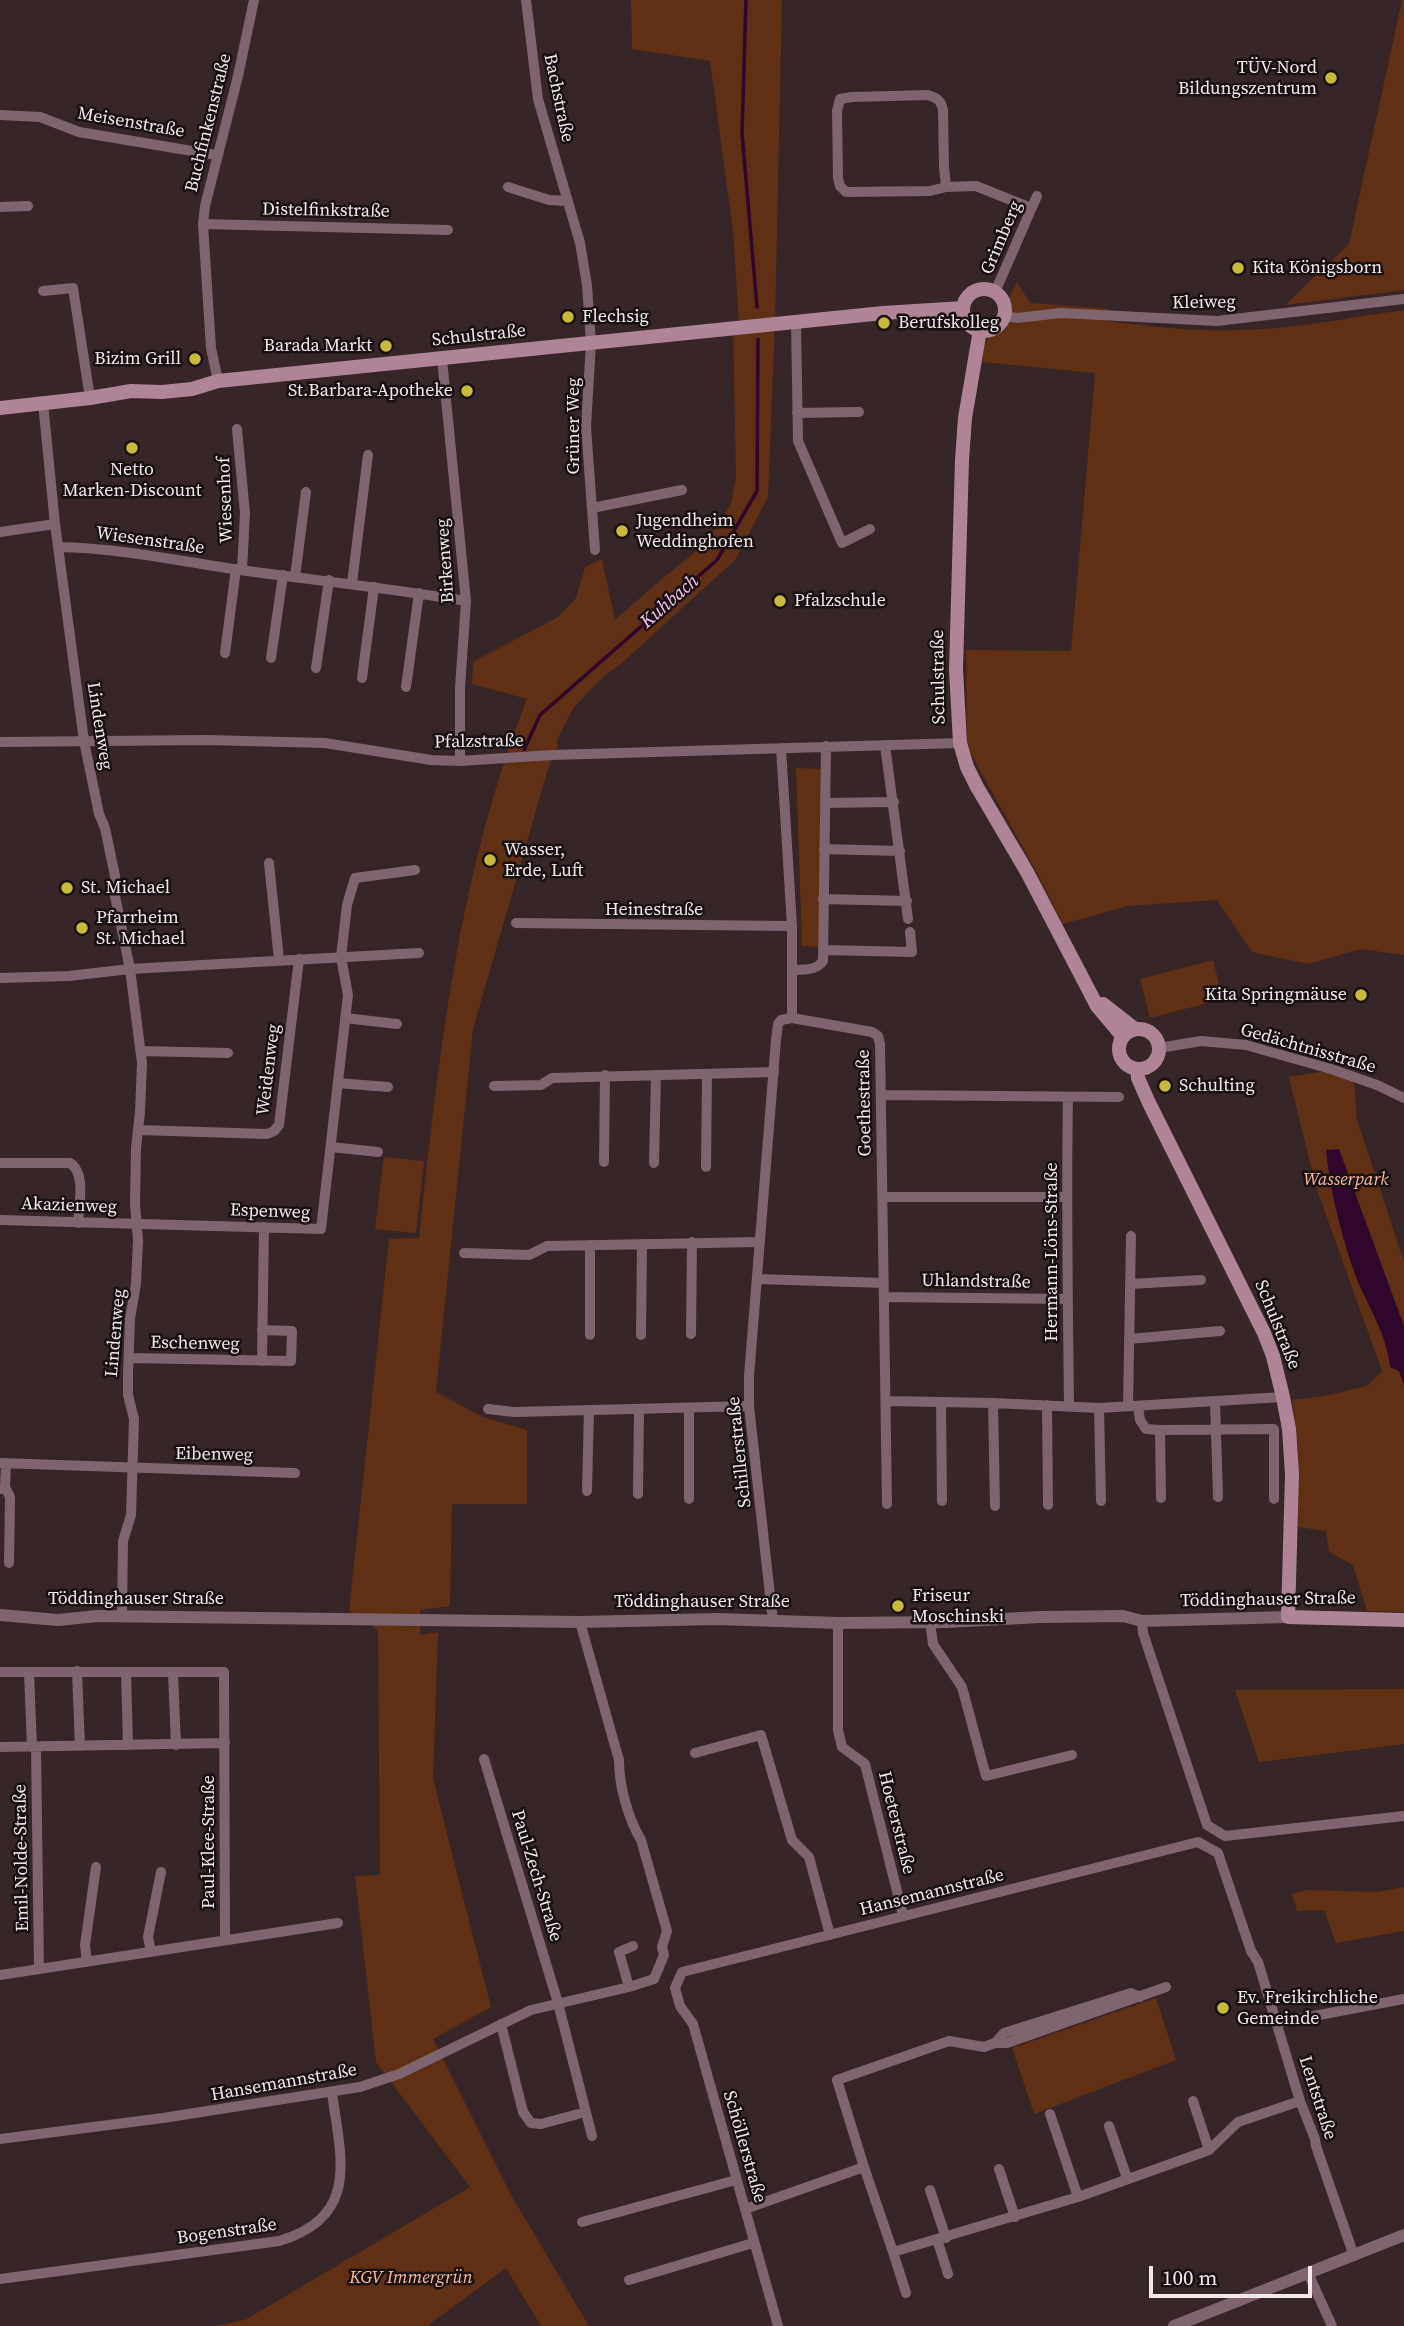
<!DOCTYPE html>
<html>
<head>
<meta charset="utf-8">
<style>
	body { margin:0 }
	#map { position:relative; width:1404px; height:2326px; overflow:hidden; background:#362628; font-family:"Source Serif 4",serif }
	canvas { display:block }
	.scale { position:absolute; left:1149px; top:2266px; width:163px; height:32px; box-sizing:border-box; border:4px solid #f2e7e9; border-top:0; padding-left:9px; font-size:21px; line-height:24px; white-space:nowrap; color:#f2e7e9; -webkit-text-stroke:5px #181112; paint-order:stroke }
</style>
</head>
<body>
<div id="map">
<canvas width="1404" height="2326"></canvas>
<div class="scale">100 m</div>
</div>
<script>
const context = document.querySelector('canvas').getContext('2d');
context.lineJoin = 'round';
function fill(path, color) {
  context.fillStyle = color;
  context.fill(path, 'evenodd');
}
function stroke(path, color, width, dash) {
  context.strokeStyle = color;
  context.lineWidth = width;
  context.lineCap = dash ? 'butt' : 'round';
  context.setLineDash(dash || []);
  context.stroke(path);
}
function drawText(font, color, halo, rows, align = 'center') {
  context.font = font + ' "Source Serif 4",serif';
  context.lineWidth = 5;
  context.setLineDash([]);
  context.textBaseline = 'middle';
  context.strokeStyle = halo;
  context.fillStyle = color;
  for (const [text, x, y, turn = 0] of rows) {
    context.save();
    context.translate(x, y);
    context.rotate((+turn || 0) * Math.PI / 180);
    context.textAlign = isNaN(turn) ? turn : align;
    if (halo) context.strokeText(text, 0, 0);
    context.fillText(text, 0, 0);
    context.restore();
  }
}
fill(new Path2D(`
	M631,0H782L775,322L768,497L735,560L623,662L603,677L574,707L557,740V749L548,769L473,1029L436,1392L483,1417L527,1430V1504H452L450,1606L420,1610V1635L438,1632L433,1779L491,2007L433,2039L511,2195L589,2326H541L506,2268L427,2326H214L245,2320L470,2187L376,2062L355,1876L380,1875L378,1630L349,1611L389,1239L419,1238C439,1054 458,873 527,699L472,684L473,662L558,617L576,598L585,567L602,559L615,620L657,583L700,548L718,525L731,504L736,477L733,325L739,323L733,231L710,61L632,49Z
	M1402,0H1404V290L1285,305L1349,244Z
	M1017,282L1030,303L1110,309L1102,320C1156,328 1210,333 1264,329C1311,326 1358,316 1404,310V955L1360,949L1308,964L1252,952L1217,900L1127,906L1063,924L1036,871L967,747L966,650L1071,651L1095,373L982,362L984,347Z
	M796,768L821,769L819,947L802,946Z
	M1213,960L1223,999L1150,1018L1140,979Z
	M1327,1071L1354,1079L1357,1120L1404,1262V1612L1367,1611L1353,1565L1329,1552L1326,1531L1298,1527V1448L1292,1400L1324,1396L1367,1386L1382,1371L1316,1187L1289,1077Z
	M384,1157L424,1161L416,1233L375,1229Z
	M1404,1689V1744L1259,1762L1235,1690Z
	M1404,1887V1931L1336,1943L1324,1910L1297,1911L1292,1894L1306,1890L1378,1892Z
	M1156,1998L1176,2060L1034,2114L1012,2048Z`), '#612f14');
fill(new Path2D(`
	M1339,1149L1404,1326V1385L1399,1371L1390,1367C1387,1334 1368,1307 1356,1277C1342,1239 1330,1191 1326,1150Z`), '#30072c');
stroke(new Path2D(`
	M746,0L742,133L757,307
	M524,750L540,715L717,560L757,491L758,339`), '#30072c', 3.5);
stroke(new Path2D(`
	M526,0L538,99L580,243L587,285L591,343L586,427L595,550
	M0,115L40,117L79,132L216,155
	M508,187L549,200L568,201
	M946,187L930,191L846,192L840,186L838,178L837,111L840,99L852,97L928,95C937,98 941,100 943,110L944,167L946,187L976,186L1031,208
	M0,207L28,206
	M203,224L448,230
	M43,291L73,288L90,398
	M995,292L1037,196
	M1004,316L1017,318L1061,313L1217,321L1404,299
	M796,322L798,441L842,543L870,529
	M442,359L466,601L460,688V761
	M218,381L211,348L203,224L205,206L238,76L254,0
	M43,403L55,524L84,741L99,814L105,828L115,876V896L130,969L142,1063L140,1112L136,1148L135,1204L138,1241L136,1284L130,1319L128,1373V1395L134,1419L131,1515L123,1541L122,1617
	M797,413L859,412
	M237,429L245,513L242,570
	M592,508L682,490
	M0,532L55,524
	M58,547C117,548 175,560 233,569C311,580 389,588 466,601
	M295,577L306,492
	M352,583L368,455
	M225,653L236,569
	M271,658L283,575
	M316,668L329,580
	M362,678L374,587
	M406,687L419,593
	M0,742L207,740L325,743L431,760L460,761L552,755L960,743
	M885,745L908,919
	M781,748L792,926V1018L872,1032L878,1036L880,1044L887,1504
	M825,803L894,802
	M824,849L900,851
	M269,863L279,960
	M823,899L907,901
	M516,923L792,926
	M823,950L912,952L910,932
	M793,970C805,969 816,971 823,961L826,746
	M0,978L69,976L130,969L419,953
	M345,1018L397,1024
	M1159,1048L1201,1041L1246,1045L1331,1069L1377,1085L1404,1098
	M141,1051L228,1053
	M338,1083L388,1087
	M494,1086L541,1085L552,1078L774,1072
	M881,1095L1119,1097
	M1068,1097C1066,1200 1068,1303 1069,1407
	M138,1130L267,1134L274,1131L279,1125L299,959
	M331,1147L378,1152
	M604,1162L605,1075
	M0,1163H70C86,1173 79,1205 78,1223
	M654,1163L656,1075
	M706,1167L707,1074
	M883,1197H1067
	M0,1220L321,1229L348,995L341,957L347,905L355,878L415,870
	M464,1253L529,1255L547,1246L760,1242
	M757,1279L884,1283
	M1130,1284L1201,1280
	M885,1297L1067,1299
	M691,1334L692,1242
	M590,1335V1245
	M641,1335L642,1244
	M1129,1339L1220,1331
	M129,1358L291,1361L292,1331L262,1330
	M262,1361L264,1227
	M887,1401L993,1403L1099,1408L1283,1397
	M1215,1401L1218,1497
	M941,1402L942,1501
	M993,1403L995,1506
	M1047,1405L1048,1505
	M1128,1406L1131,1236
	M1138,1406L1140,1420L1146,1429L1160,1430L1274,1429V1499
	M1099,1408L1101,1501
	M488,1409L514,1412L749,1406
	M1160,1430L1161,1498
	M0,1463L295,1473
	M5,1487L10,1497L9,1563
	M1,1489L5,1487L6,1464
	M587,1491L589,1410
	M638,1494L639,1409
	M689,1499V1408
	M1142,1621L1143,1633L1207,1825L1225,1836L1404,1816
	M773,1622L749,1406V1376L776,1040L778,1024L781,1020L792,1018
	M930,1622L933,1644L962,1687L986,1776L1072,1755
	M838,1623V1730L842,1747L865,1764L903,1915
	M77,1671L80,1746
	M0,1672H224L225,1940
	M29,1672L32,1747
	M126,1672L128,1745
	M173,1672L176,1745
	M0,1747L225,1743
	M36,1747L39,1969
	M695,1753L761,1735L792,1840L809,1857L830,1935
	M484,1759L558,2003L592,2136
	M151,1952L148,1937L161,1872
	M87,1962L85,1945L96,1867
	M0,1975L338,1923
	M629,1987L619,1952L633,1946
	M1277,2023L1404,1999
	M501,2024L523,2112L531,2123L541,2124L578,2114
	M995,2043L1004,2033L1131,1993L1140,1997
	M1193,2101L1209,2150
	M1050,2114L1078,2197
	M1109,2126L1127,2178
	M0,2139L163,2118L360,2087L399,2074L531,2010L629,1987L654,1979L664,1955L662,1947L667,1931L641,1840C628,1818 619,1786 619,1760L580,1622
	M864,2167L837,2080L949,2041L984,2047L995,2043H1007L1166,1987
	M999,2169L1015,2217
	M930,2190L946,2238
	M745,2209L864,2167L893,2252L1078,2197L1201,2153L1209,2150L1238,2122L1300,2101
	M582,2222L736,2180
	M937,2239L948,2274
	M893,2252L906,2293
	M1308,2273L1332,2326
	M0,2279L279,2241C360,2217 341,2158 332,2093
	M629,2280L753,2243
	M778,2326L693,2024L680,2006L675,1988L682,1972L1198,1842L1218,1853L1251,1951L1258,1962L1300,2101L1315,2139L1316,2146L1354,2256`), '#7e646f', 10);
stroke(new Path2D(`
	M0,1615L58,1620L97,1616L580,1622L718,1619L838,1623L946,1622L1040,1617L1123,1616L1142,1621L1288,1617
	M1174,2326L1404,2235`), '#7e646f', 12);
stroke(new Path2D(`
	M963 310a21 21 0 1 1 42 0a21 21 0 1 1-42 0Z
	M980,330L965,418L962,460L956,669L960,743L967,767L977,787L1027,872L1097,1006L1123,1037
	M0,408L90,398L131,391L162,392L192,389L218,381L883,313L963,308
	M1103,1004L1135,1029
	M1119 1049a20 20 0 1 1 40 0a20 20 0 1 1-40 0Z
	M1137,1069L1138,1078L1149,1103L1264,1333L1273,1356L1283,1397L1289,1429L1292,1474L1288,1617L1404,1620`), '#ae8496', 14);
for (const [x, y, r, color] of [
	[1331,78,7,"#caba3a"],
	[1238,268,7,"#caba3a"],
	[568,317,7,"#caba3a"],
	[884,323,7,"#caba3a"],
	[386,346,7,"#caba3a"],
	[195,359,7,"#caba3a"],
	[467,391,7,"#caba3a"],
	[132,448,7,"#caba3a"],
	[622,531,7,"#caba3a"],
	[780,601,7,"#caba3a"],
	[490,860,7,"#caba3a"],
	[67,888,7,"#caba3a"],
	[82,928,7,"#caba3a"],
	[1361,995,7,"#caba3a"],
	[1165,1086,7,"#caba3a"],
	[898,1606,7,"#caba3a"],
	[1223,2008,7,"#caba3a"]
]) {
  const dot = new Path2D();
  dot.arc(x, y, r, 0, 2 * Math.PI);
  context.fillStyle = color;
  context.fill(dot);
  stroke(dot, '#181112', 2.5);
}
drawText('18px', '#f2e7e9', '#181112', [
	["TÜV-Nord",1317,68,"right"],
	["Bildungszentrum",1317,89,"right"],
	["Kita Königsborn",1252,268],
	["Flechsig",582,317],
	["Berufskolleg",898,323],
	["Barada Markt",372,346,"right"],
	["Bizim Grill",181,359,"right"],
	["St.Barbara-Apotheke",453,391,"right"],
	["Netto",132,470,"center"],
	["Marken-Discount",132,491,"center"],
	["Jugendheim",636,521],
	["Weddinghofen",636,542],
	["Pfalzschule",794,601],
	["Wasser,",504,850],
	["Erde, Luft",504,871],
	["St. Michael",81,888],
	["Pfarrheim",96,918],
	["St. Michael",96,939],
	["Kita Springmäuse",1347,995,"right"],
	["Schulting",1179,1086],
	["Friseur",912,1596],
	["Moschinski",912,1617],
	["Ev. Freikirchliche",1237,1998],
	["Gemeinde",1237,2019]
], 'left');
drawText('18px', '#f2e7e9', '#181112', [
	["Bachstraße",558,98,78],
	["Meisenstraße",131,123,10],
	["Buchfinkenstraße",209,123,-76],
	["Distelfinkstraße",326,211,1],
	["Grimberg",1002,238,-67],
	["Kleiweg",1204,303,-1],
	["Schulstraße",479,336,-6],
	["Grüner Weg",574,426,-90],
	["Wiesenhof",226,500,-92],
	["Wiesenstraße",150,541,8],
	["Birkenweg",446,561,-94],
	["Schulstraße",939,677,-91],
	["Lindenweg",99,726,81],
	["Pfalzstraße",479,742,-1],
	["Heinestraße",654,910],
	["Gedächtnisstraße",1308,1049,16],
	["Weidenweg",269,1070,-83],
	["Goethestraße",865,1103,-91],
	["Akazienweg",69,1206,2],
	["Espenweg",270,1212,2],
	["Hermann-Löns-Straße",1052,1252,-90],
	["Uhlandstraße",976,1282,1],
	["Schulstraße",1277,1325,68],
	["Lindenweg",116,1333,-85],
	["Eschenweg",195,1344,1],
	["Schillerstraße",740,1452,-96],
	["Eibenweg",214,1455,1],
	["Töddinghauser Straße",136,1599],
	["Töddinghauser Straße",1268,1600,-1],
	["Töddinghauser Straße",702,1602],
	["Hoeterstraße",896,1823,76],
	["Paul-Klee-Straße",209,1842,-90],
	["Emil-Nolde-Straße",22,1858,-91],
	["Paul-Zech-Straße",536,1876,73],
	["Hansemannstraße",932,1893,-14],
	["Hansemannstraße",284,2083,-10],
	["Lentstraße",1317,2098,72],
	["Schöllerstraße",744,2147,74],
	["Bogenstraße",227,2232,-8]
]);
drawText('italic 18px', '#fdb999', '#181112', [
	["Wasserpark",1346,1180],
	["KGV Immergrün",411,2278]
]);
drawText('italic 19px', '#fcc2f2', '#181112', [
	["Kuhbach",670,602,-41]
]);
</script>
</body>
</html>
